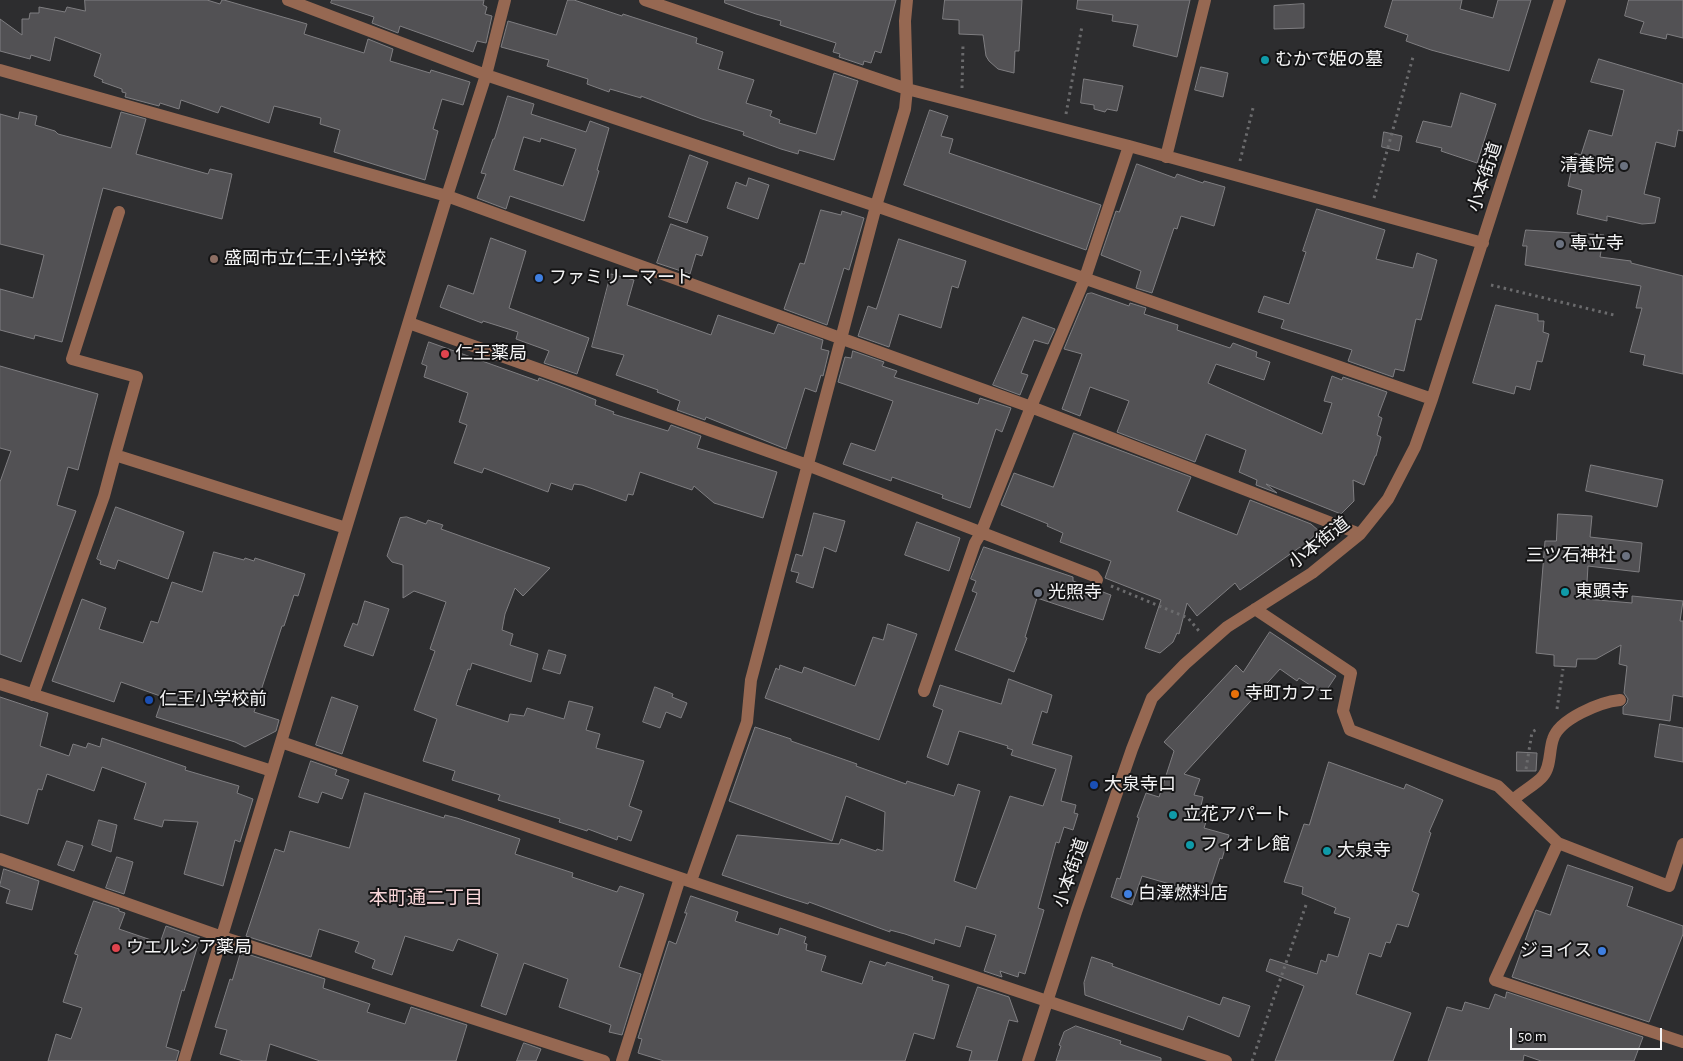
<!DOCTYPE html>
<html>
<head>
<meta charset="utf-8">
<style>
	body { margin:0 }
	#map { position:relative; width:1683px; height:1061px; overflow:hidden; background:#2d2d2f; font-family:"Alegreya Sans",sans-serif }
	canvas { display:block }
	.scale { position:absolute; left:1510px; top:1028px; width:152px; height:22px; box-sizing:border-box; border:2px solid #f4f4f5; border-top:0; padding-left:6px; font-size:15px; line-height:18px; white-space:nowrap; color:#f4f4f5; -webkit-text-stroke:4px #151516; paint-order:stroke }
</style>
</head>
<body>
<div id="map">
<canvas width="1683" height="1061"></canvas>
<div class="scale">50 m</div>
</div>
<script>
const context = document.querySelector('canvas').getContext('2d');
context.lineJoin = 'round';
function fill(path, color) {
  context.fillStyle = color;
  context.fill(path, 'evenodd');
}
function stroke(path, color, width, dash) {
  context.strokeStyle = color;
  context.lineWidth = width;
  context.lineCap = dash ? 'butt' : 'round';
  context.setLineDash(dash || []);
  context.stroke(path);
}
function drawText(font, color, halo, rows, align = 'center') {
  context.font = font + ' "Alegreya Sans","Noto Sans JP",sans-serif';
  context.lineWidth = 4;
  context.setLineDash([]);
  context.textBaseline = 'middle';
  context.strokeStyle = halo;
  context.fillStyle = color;
  for (const [text, x, y, turn = 0] of rows) {
    context.save();
    context.translate(x, y);
    context.rotate((+turn || 0) * Math.PI / 180);
    context.textAlign = isNaN(turn) ? turn : align;
    if (halo) context.strokeText(text, 0, 0);
    context.fillText(text, 0, 0);
    context.restore();
  }
}
const building = new Path2D(`
	M85,0H207L220,4L222,0H224L307,24L304,34L364,53L368,39L393,49L390,61L430,73L431,70L470,82L463,105L442,99L433,129L438,131L425,180L334,152L340,130L320,124L321,118L274,106L269,123L221,106L218,113L181,100L179,109L160,103L159,106L125,97L126,93L122,92V89L102,82L103,80L94,76L101,54L55,37L50,61L31,55L30,59L0,51V19L22,35V19H29L30,13H39V7L65,12L67,7L85,11Z
	M332,0H484L483,5L487,7L485,14L492,16L486,43L477,41L473,52L400,26L398,33L372,23L374,17L331,3Z
	M568,0H574L622,16L623,14L697,38L696,43L723,52L718,69L754,80L746,103L772,111L770,116L780,120L779,123L816,134L834,73L858,81L834,160L799,150L798,154L781,149L743,135L744,132L702,119L641,96V98L610,89L609,92L587,84L588,79L547,66L549,60L501,47L508,21L556,35Z
	M725,0H896L881,53L875,51L871,63L864,61L863,65L839,57L840,54L833,52L836,43L780,25L781,21L756,14L725,3Z
	M945,0H1022L1019,51H1015L1014,73L998,69L989,61L986,56L983,35L959,34V20L943,19Z
	M1078,0H1190L1177,57L1133,46L1138,25L1112,21L1113,15L1077,9Z
	M1393,0H1462L1460,9L1493,18L1498,0H1531L1509,71L1431,50L1406,41L1408,35L1385,27Z
	M1629,0H1683V38L1667,34L1666,39L1640,33L1644,22L1625,16Z
	M1304,4V28L1274,29V6Z
	M1599,59L1683,84V131L1678,130L1675,147L1656,142L1644,194L1660,198L1655,223L1642,224L1607,216V221L1577,214L1582,190L1568,186L1575,153L1581,155L1589,130L1612,136L1624,90L1591,82Z
	M1201,67L1228,73L1223,97L1195,90Z
	M1084,79L1123,86L1117,111L1107,109L1105,112L1094,109V105L1081,103Z
	M1461,93L1496,104L1477,163L1441,151L1442,148L1416,142L1423,121L1451,127Z
	M508,96L534,104L531,114L586,132L590,121L609,128L597,170L599,171L584,221L510,196L506,209L477,198L486,174L481,173L493,139H494ZM524,137L540,142L541,138L576,149L563,186L514,170Z
	M930,110L948,116L941,136L953,139L949,153L1101,205L1086,250L904,185Z
	M20,112L37,116L35,125L55,131L58,134L111,148L121,112L146,119L136,154L208,174L210,169L232,174L222,219L103,188L62,342L35,335L34,339L0,330V289L33,298L44,255L0,244V114L18,119Z
	M1384,132L1402,136L1399,151L1382,147Z
	M690,155L708,162L687,223L669,217Z
	M1137,164L1175,178L1177,174L1203,183L1204,181L1225,187L1214,226L1181,216L1177,229L1174,228L1152,293L1136,288L1141,271L1101,255L1116,211L1119,212Z
	M749,178L769,185L758,219L727,208L736,182L746,186Z
	M1317,209L1385,230L1376,259L1413,268L1417,253L1437,260L1421,320L1416,319L1404,371L1395,369L1393,377L1348,361L1352,350L1281,328L1284,320L1258,312L1264,296L1289,304L1306,252L1303,251Z
	M821,210L841,215L842,211L864,218L849,270L844,268L827,325L784,309L800,263L804,264Z
	M671,224L708,237L702,256L696,254L690,274L657,263Z
	M1526,230L1604,235L1600,257L1631,261V263L1683,276V374L1643,365L1645,355L1630,352L1642,308H1636L1641,286L1525,265L1527,246H1523Z
	M491,238L526,251L509,308L589,338L577,374L544,363L549,351L516,339L518,332L483,321L482,323L440,307L448,285L473,294Z
	M899,239L966,261L958,288L952,286L941,328L899,314L889,347L858,336L868,306L876,309Z
	M611,274L634,280L627,305L711,335L718,315L774,334L778,324L823,340L821,349L829,351L823,376L821,375L816,392L805,388L786,449L706,417L705,420L677,410L680,401L657,392L658,390L616,375L624,355L592,347Z
	M1092,293L1129,306L1130,303L1146,308L1144,314L1178,325L1177,330L1230,348L1233,343L1257,352L1256,357L1270,362L1264,380L1216,364L1208,383L1322,434L1332,403L1324,401L1332,376L1342,380L1343,377L1387,392L1378,416L1382,418L1377,435L1381,437L1376,456H1375L1364,485L1353,480L1354,501L1341,514L1266,484L1277,493L1256,485L1257,480L1239,472L1246,450L1206,434L1195,462L1117,432L1129,401L1090,387L1080,416L1062,409L1082,354L1064,349L1087,294Z
	M1496,305L1538,314V321H1544L1543,332L1549,334L1542,362L1537,361L1530,390L1516,386L1514,394L1473,383Z
	M1023,317L1055,329L1048,344L1034,340L1021,373L1028,375L1020,395L993,385Z
	M429,342L538,381L539,378L571,390L596,400L595,405L614,412L613,414L668,431L671,425L701,436L697,448L777,472L763,518L714,503L694,486L692,490L640,472L633,495L628,494L626,501L582,485L574,484L572,490L551,483L548,492L484,468L482,473L454,463L467,425L459,422L468,393L424,377L427,366L422,364Z
	M853,351L884,362L882,366L897,371L894,377L978,404L980,398L1011,408L1002,432L996,429L970,508L942,498L943,495L892,477L891,481L843,464L851,443L875,451L893,401L838,382L845,357L851,358Z
	M0,366L98,394L78,470L68,467L57,505L76,511L21,662L0,654V482L11,451L0,448Z
	M1074,433L1191,477L1177,511L1237,535L1250,500L1311,524L1319,531L1301,548L1300,547L1240,590L1235,583L1197,616L1187,603L1179,634L1177,633L1173,642L1160,653L1145,648L1161,600L1105,578L1111,561L1060,542L1063,533L1047,526L1048,524L1001,505L1014,473L1053,487Z
	M1591,465L1663,480L1657,507L1586,491Z
	M116,507L184,532L168,579L118,560L115,569L100,564L101,561L97,559Z
	M814,513L845,521L836,552L824,547L813,588L796,582L799,573L791,571L796,554L802,556Z
	M1558,514L1592,516L1590,537L1642,543L1639,572L1588,566L1586,599L1632,603V596L1683,601L1680,621H1683V697L1673,695L1670,721L1623,714V707L1627,703L1628,699L1624,693L1627,666L1619,664L1621,645L1596,659H1577L1576,667L1554,666V655L1536,653L1545,541H1556Z
	M407,517L426,524L428,520L443,525L441,529L550,568L523,596L515,588L505,614L502,630L513,634L510,645L538,654L531,682L472,663L470,670L468,669L456,705L508,722L510,714L524,716L527,708L564,719L569,701L593,707L586,730L600,734L596,748L644,761L629,806L642,811L631,841L618,836L617,840L588,829L587,831L559,822L560,819L498,800L500,795L452,780L455,771L423,761L437,719L414,710L435,651L430,649L446,602L414,591L403,598V565L392,562L387,556L400,518Z
	M917,522L960,538L949,571L905,555Z
	M984,547L1073,577V581L1111,595L1103,620L1037,598L1025,637L1027,638L1014,672L955,650L977,593L972,591L976,581L971,579Z
	M214,552L244,560L245,558L254,561L255,558L305,574L298,596L294,595L284,626H282L254,712L279,720L276,731L245,747L235,742L156,717L163,697L121,682L114,702L52,681L82,599L106,608L99,629L143,643L151,621L158,623L172,582L202,592Z
	M365,601L389,609L373,656L344,646L353,623L357,625Z
	M888,624L917,634L879,740L765,698L776,668L779,670L780,665L802,673L804,667L855,686L873,637L883,640Z
	M1270,632L1336,676L1324,694L1299,678L1297,681L1280,669L1184,774L1200,779L1194,795L1203,797L1200,810L1209,813L1204,828L1229,835L1222,859L1220,858L1208,895L1142,876L1132,905L1111,897L1117,878L1120,879L1139,818L1137,817L1146,793L1159,797L1174,751L1164,742L1236,665L1243,672Z
	M549,650L566,655L560,674L543,669Z
	M1009,679L1052,695L1047,713L1042,711L1032,744L1072,756L1061,801L1076,805L1074,813L1078,814L1073,830L1064,827L1059,843L1056,842L1038,908L1044,910L1025,974L1019,972L1018,977L1000,971L1002,977L984,971L996,935L966,926L960,947L935,939L934,944L905,934L890,930V932L809,902L808,904L786,897L722,875L737,835L839,844L841,839L876,851L877,849L883,851L885,812L846,796L832,841L729,801L755,727L791,739V741L857,764L856,766L906,784L907,781L954,796L958,784L980,791L954,881L976,889L1010,796L1043,806L1056,769L1011,755L1013,750L1007,748L1008,746L959,731L948,765L927,757L943,710L933,706L940,685L1001,704Z
	M655,687L673,694L672,697L687,703L681,718L666,712L660,728L643,722Z
	M0,697L48,713L40,746L69,756L73,744L86,748L88,743L100,747L102,738L186,767L185,770L239,786L237,793L253,799L240,842L235,840L223,886L184,874L198,822L164,820L162,827L134,819L146,783L102,767L94,791L47,774L42,790L38,789L28,824L0,815Z
	M332,697L358,706L342,754L316,745Z
	M1660,724L1683,728V762L1655,757Z
	M1517,752L1537,753L1536,771H1517Z
	M311,761L337,770L335,775L349,780L342,799L322,792L318,803L299,797Z
	M1329,762L1404,789L1406,784L1443,800L1429,832L1431,833L1412,891L1419,894L1408,927L1397,924L1390,943L1386,942L1381,957L1369,953L1356,994L1411,1013L1393,1061H1275L1304,986L1266,971L1270,959L1317,974L1321,960L1326,962L1328,954L1338,957L1350,918L1334,913L1336,908L1302,894L1303,887L1284,882L1304,824L1309,825Z
	M365,793L444,818L445,815L457,818L520,839L515,854L573,873L572,877L617,892L620,886L644,894L619,967L641,974L622,1035L609,1032L611,1025L559,1007L568,979L524,963L506,1015L481,1006L498,954L458,939L453,951L405,936L392,975L372,968L375,960L355,952L359,942L319,929L311,957L246,936L275,849L284,852L290,831L349,848Z
	M99,820L117,825L111,852L92,845Z
	M67,841L83,846L74,871L58,865Z
	M117,857L133,862L124,894L106,888Z
	M1568,865L1633,887L1627,906L1683,926V934L1649,1022L1512,977L1536,910L1550,915Z
	M4,869L39,881L32,910L6,903L10,890L0,886Z
	M691,896L738,912L735,921L778,935L780,928L806,937L804,943L807,944L806,950L826,956L821,971L862,984L870,961L885,966L887,962L933,977L932,980L949,985L934,1039L914,1033L905,1061H664L638,1053L642,1039L638,1038L669,941L676,944L687,913H685Z
	M94,901L119,909V911L125,913L119,929L160,943L166,926L200,938L184,991L182,990L166,1047L179,1051L176,1061H48L56,1034L71,1039L82,1008L63,1002L78,955L75,954Z
	M241,952L325,979L323,988L370,1004L367,1012L405,1024L411,1007L467,1025L456,1061H320L270,1044L266,1061H243L220,1054L227,1030L215,1027L230,979L232,980Z
	M1092,957L1113,964L1112,966L1220,1005L1223,997L1250,1006L1239,1037L1188,1016L1183,1030L1085,995L1084,983Z
	M978,987L1009,997L1018,1022L1009,1020L997,1061H969L972,1051L957,1047Z
	M1507,992L1643,1037L1634,1061H1541L1524,1055L1523,1061H1428L1447,1007L1462,1011L1465,1002L1489,1009L1495,994L1505,998Z
	M1076,1026L1121,1041L1120,1044L1161,1058V1061H1056L1061,1046L1059,1045L1064,1032Z
	M524,1043L541,1049L536,1061H517Z`);
fill(building, '#525154');
stroke(building, '#7f7e81', 1);
stroke(new Path2D(`
	M962,88L963,44
	M1066,114L1082,26
	M1240,161L1253,108
	M1374,198L1413,57
	M1491,285L1614,315
	M1111,586L1188,618L1199,631
	M1557,709L1563,669
	M1526,769L1532,732L1539,728
	M1252,1061L1306,905`), '#6b6b6d', 3, [2.5, 4]);
stroke(new Path2D(`
	M288,0L486,75L876,206L1432,399
	M645,0L907,89L1129,146L1483,243
	M0,70L447,196L1031,407L1360,534
	M1166,157L1205,0
	M409,323L807,465L1094,576L1097,580
	M115,455L137,377L72,359L119,212
	M1255,609L1351,673L1343,711L1350,730L1498,786L1558,843L1669,886L1683,844
	M0,684L272,771
	M924,691L975,543L981,533L1031,407L1085,278L1129,146
	M33,695L104,496L115,455L346,528
	M281,742L680,878L1226,1061
	M1513,800C1520,793 1538,783 1543,776C1551,767 1549,750 1553,739C1559,719 1600,702 1620,700
	M1558,843L1495,980L1683,1042
	M0,859L222,937L604,1061
	M691,881L747,722L751,680L876,206L905,109L907,89L905,21L907,0
	M184,1061L447,196L486,75L505,0
	M622,1061L680,878
	M1028,1061L1076,912L1132,749L1152,698L1185,664L1227,627L1312,573L1360,534L1388,499L1415,447L1432,399L1560,0`), '#966852', 12);
for (const [x, y, r, color] of [
	[1265,60,5,"#0f9aa8"],
	[1624,166,5,"#6b7280"],
	[1560,244,5,"#6b7280"],
	[214,259,5,"#8d6e63"],
	[539,278,5,"#3f7fe0"],
	[445,354,5,"#e0444e"],
	[1626,556,5,"#6b7280"],
	[1565,592,5,"#0f9aa8"],
	[1038,593,5,"#6b7280"],
	[1235,694,5,"#e8710a"],
	[149,700,5,"#1a4fb4"],
	[1094,785,5,"#1a4fb4"],
	[1173,815,5,"#0f9aa8"],
	[1190,845,5,"#0f9aa8"],
	[1327,851,5,"#0f9aa8"],
	[1128,894,5,"#3f7fe0"],
	[116,948,5,"#e0444e"],
	[1602,951,5,"#3f7fe0"]
]) {
  const dot = new Path2D();
  dot.arc(x, y, r, 0, 2 * Math.PI);
  context.fillStyle = color;
  context.fill(dot);
  stroke(dot, '#151516', 2);
}
drawText('18px', '#f4f4f5', '#151516', [
	["むかで姫の墓",1275,60],
	["清養院",1614,166,"right"],
	["専立寺",1570,244],
	["盛岡市立仁王小学校",224,259],
	["ファミリーマート",549,278],
	["仁王薬局",455,354],
	["三ツ石神社",1616,556,"right"],
	["東顕寺",1575,592],
	["光照寺",1048,593],
	["寺町カフェ",1245,694],
	["仁王小学校前",159,700],
	["大泉寺口",1104,785],
	["立花アパート",1183,815],
	["フィオレ館",1200,845],
	["大泉寺",1337,851],
	["白澤燃料店",1138,894],
	["ウエルシア薬局",126,948],
	["ジョイス",1592,951,"right"]
], 'left');
drawText('18px', '#f4f4f5', '#151516', [
	["小本街道",1485,177,-72],
	["小本街道",1319,543,-38],
	["小本街道",1071,873,-71]
]);
drawText('19px', '#f9d6d9', '#151516', [
	["本町通二丁目",426,898]
]);
</script>
</body>
</html>
